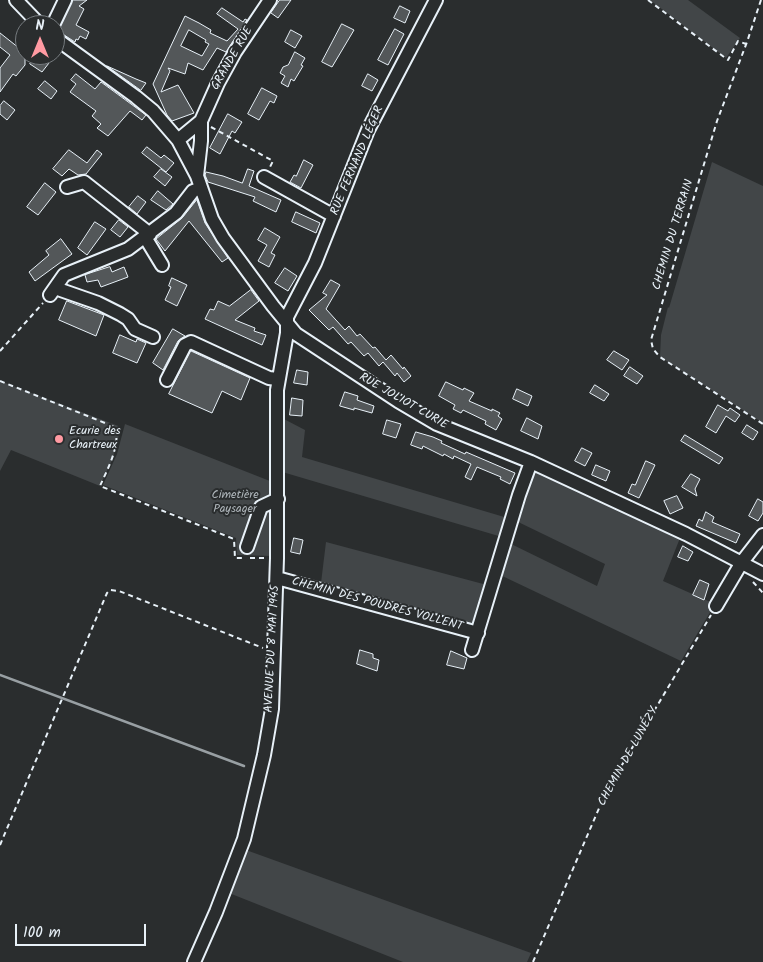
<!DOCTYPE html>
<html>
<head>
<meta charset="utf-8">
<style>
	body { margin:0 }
	#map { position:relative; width:763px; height:962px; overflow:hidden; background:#2a2d2e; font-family:Kalam,sans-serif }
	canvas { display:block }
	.north { position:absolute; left:15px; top:15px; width:50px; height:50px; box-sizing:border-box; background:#2a2d2e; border:1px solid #767b7f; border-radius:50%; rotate:0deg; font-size:14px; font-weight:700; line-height:20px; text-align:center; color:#e8f1f8 }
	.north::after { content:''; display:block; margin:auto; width:18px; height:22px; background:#ff9aa2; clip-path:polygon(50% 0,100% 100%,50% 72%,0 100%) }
	.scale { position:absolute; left:15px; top:924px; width:131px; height:22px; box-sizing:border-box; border:2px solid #e8f1f8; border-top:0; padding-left:6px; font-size:15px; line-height:18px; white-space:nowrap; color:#e8f1f8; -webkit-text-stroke:4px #2a2d2e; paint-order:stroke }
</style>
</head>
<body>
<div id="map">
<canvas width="763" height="962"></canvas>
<div class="north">N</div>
<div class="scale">100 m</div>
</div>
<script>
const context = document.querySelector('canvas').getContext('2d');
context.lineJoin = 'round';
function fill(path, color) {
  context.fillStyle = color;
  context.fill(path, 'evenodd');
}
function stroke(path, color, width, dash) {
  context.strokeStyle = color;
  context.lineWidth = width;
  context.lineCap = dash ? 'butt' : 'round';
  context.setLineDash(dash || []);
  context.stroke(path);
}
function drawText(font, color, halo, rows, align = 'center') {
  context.font = font + ' Kalam,sans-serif';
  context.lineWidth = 4;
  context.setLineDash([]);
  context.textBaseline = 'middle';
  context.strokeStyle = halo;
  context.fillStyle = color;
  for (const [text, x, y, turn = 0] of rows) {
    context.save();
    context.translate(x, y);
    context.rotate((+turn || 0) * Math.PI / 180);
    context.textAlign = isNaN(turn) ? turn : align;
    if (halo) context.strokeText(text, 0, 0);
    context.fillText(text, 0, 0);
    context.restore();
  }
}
fill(new Path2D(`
	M650,0H688L740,38L726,58Z
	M712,162L763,186V423L660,357L661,335L668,307L669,308Z
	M0,381L121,427L113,458L100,486L11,450L0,471Z
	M280,417L305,430L302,457L511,519L532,468L680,538L663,581L715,604L681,661L496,573L505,541L597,586L605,564L512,519L502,537L279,471Z
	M125,424L275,483L272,556L237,555L236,538L103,485L117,454Z
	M326,542L487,585L479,628L321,583Z
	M246,850L531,953L527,962H403L229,893Z`), '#424648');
stroke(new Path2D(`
	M0,675L244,766`), '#989fa3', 2.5);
const building = new Path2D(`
	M73,0H87L79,6L84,9L76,25L89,32L86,39L80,36L78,40L76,39L75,42L58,31Z
	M280,0H291L278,18L271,13Z
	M400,6L410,11L405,23L394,18Z
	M222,8L243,22L245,19L247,20L226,52L217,48L203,70L188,63L185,74L168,68L170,71L161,92L178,85L194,113L172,121L167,115L153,84L185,16L199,23L211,30L210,33L227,41L238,29L217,14ZM189,30L206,40L205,42L209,44L202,56L181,46Z
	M342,24L354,30L332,67L322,62Z
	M395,29L404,34L388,65L378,60Z
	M291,30L302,36L295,48L285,42Z
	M0,33L19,48L25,40V65L16,76L13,74L0,92V68L10,55L0,47Z
	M295,52L305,58L301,65L303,66L294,81L291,79L288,87L281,83L285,76L280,73L283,67L288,65Z
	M37,55L49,63L42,72L30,64Z
	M107,66L136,79L146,83L141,90Z
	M76,74L95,89L101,82L146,115L142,120L130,111L108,136L97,128L101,124L92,116L96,111L70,92L76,84L71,80Z
	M368,74L378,80L372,91L362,86Z
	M45,81L57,91L51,99L38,89Z
	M262,88L277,96L274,103L270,101L259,120L248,114Z
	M4,101L15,110L7,120L0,114V106Z
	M228,114L242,122L235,133L232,131L220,154L210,148Z
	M147,147L161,158L164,155L174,163L166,172L142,153Z
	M69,150L87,163L97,150L102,154L86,174L78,175L69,169L62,176L53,169Z
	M304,160L313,165L301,188L290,182L294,175L296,176Z
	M161,169L172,177L165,186L154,177Z
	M248,169L254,171L249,186L281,200L276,212L253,201L255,197L208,182L205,175L206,172L223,176L242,183Z
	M45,183L56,192L38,215L27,207Z
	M158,191L173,204L166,210L151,200Z
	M138,196L146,202L137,214L129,207Z
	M197,200L205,223L228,258L222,262L189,221L165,251L156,239L182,218Z
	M296,212L320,223L316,233L292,222Z
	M119,220L128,227L120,237L111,230Z
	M95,222L106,229L87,255L78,248Z
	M265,228L280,237L271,253L275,255L269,267L258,261L267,245L258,240Z
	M61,239L72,254L35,281L29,272L49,255L46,251Z
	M110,267L112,272L124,267L128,277L101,287L98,280L87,282L85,275Z
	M285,268L297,276L288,291L275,283Z
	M172,278L187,285L177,306L165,300L171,287L169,286Z
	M331,280L340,285L326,309L345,330L349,326L357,336L360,334L373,348L375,347L386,360L391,355L403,369L404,367L411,376L404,382L397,373L395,376L383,362L379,366L368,353L364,356L351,342L348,344L333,327L329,330L309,310L327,295L323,293Z
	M251,290L259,301L235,320L255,328L254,331L266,335L262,345L205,319L210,309L214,310L218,301L229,306Z
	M67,301L104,315L96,336L59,320Z
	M173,329L185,336L178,341L163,370L153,363Z
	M120,335L136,342L137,339L146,343L137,363L113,353Z
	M191,351L250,378L241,400L222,391L212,413L169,394Z
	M614,351L629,360L622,370L607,360Z
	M630,367L643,376L637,384L624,376Z
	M297,370L308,372L307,385L294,383Z
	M446,382L463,390L464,388L474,393L469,401L492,411V409L500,413L498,416L502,419L496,430L485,424L486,421L463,410L461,413L453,409L455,405L439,396Z
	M595,385L609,394L604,401L590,393Z
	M517,389L532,396L528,406L513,399Z
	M345,392L358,396L357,400L374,406L372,413L354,408V410L340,406Z
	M292,398L303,400L302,416L290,415Z
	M718,405L728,411L730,408L740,415L735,422L726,416L716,433L706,427Z
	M527,418L542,426L538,439L521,431Z
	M387,420L401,424L396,438L383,434Z
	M747,425L758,432L753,440L742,433Z
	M416,432L433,437L442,441L441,443L465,454L466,452L515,473L510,484L500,479L501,477L477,467L471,480L465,477L471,464L454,456L453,459L444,454L443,456L423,446L422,449L411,445Z
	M685,435L723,458L719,464L681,441Z
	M582,448L592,453L585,466L575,461Z
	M646,461L655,465L639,498L628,493L632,484L635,485Z
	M596,465L610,471L606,481L592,475Z
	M691,474L700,479L695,489L697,496L682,487Z
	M677,496L683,508L670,514L664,501Z
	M758,499L763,502V513L758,521L749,516Z
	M706,512L714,517L712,522L740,534L736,543L696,526L699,519L702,521Z
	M294,538L303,540L300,554L291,552Z
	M683,546L693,552L688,561L678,557Z
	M700,580L709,584L704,600L693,595Z
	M360,650L373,654V658L379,660L377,671L357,664Z
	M451,651L467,658L464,669L447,665Z`);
fill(building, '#535759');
stroke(building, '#e8f1f8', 1);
const minor = new Path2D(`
	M16,0L40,25
	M53,25L65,0
	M55,38L136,97L153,111L178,140L197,176L212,219L223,238L273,306L296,334L398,401L437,424L531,462L686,534L763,574
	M178,140L201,121
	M197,176L201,141V121L218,83L235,52L270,0
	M264,177L334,216
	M67,187L84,182L150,234
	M145,237L162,265
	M55,288L98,303L120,314L128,319L135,329L153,337
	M50,295L64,275L128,249L176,213L193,191L201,188
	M167,380L185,345L191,342L269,378L277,379
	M247,547L261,507L278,499
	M277,578L478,633
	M716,606L742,562L763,535
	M472,650L519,495L531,462
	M194,962L216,912L244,839L264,755L272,709L277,558V390L287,333V317L315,263L368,130L436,0`);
stroke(minor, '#e8f1f8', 16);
stroke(new Path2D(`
	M648,0L728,60L738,41L746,44
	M761,0L747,42L717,121L651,340L653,349L660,357L763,424
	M211,127L273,161L269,169
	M0,351L43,303
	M0,381L115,427C121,445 107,470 100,486L234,539L235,558H245
	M250,558H267
	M753,582L763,593
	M0,845L107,593L110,590L119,591L263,648
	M533,962L606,792L711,615`), '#e8f1f8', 2, [5, 4]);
stroke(minor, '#2a2d2e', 12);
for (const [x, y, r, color] of [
	[59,439,5,"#ff9aa2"]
]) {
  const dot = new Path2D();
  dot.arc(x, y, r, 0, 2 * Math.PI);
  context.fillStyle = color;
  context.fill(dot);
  stroke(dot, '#2a2d2e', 2);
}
drawText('12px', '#e8f1f8', '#2a2d2e', [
	["GRANDE RUE",233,59,-60],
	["RUE FERNAND LÉGER",358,161,-67],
	["CHEMIN DU TERRAIN",674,235,-73],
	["RUE JOLIOT CURIE",403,402,30],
	["CHEMIN DES POUDRES VOLLENT",377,605,15],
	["AVENUE DU 8 MAI 1945",273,649,-87],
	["CHEMIN DE LUNÉZY",629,757,-61]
]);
drawText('12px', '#e8f1f8', '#2a2d2e', [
	["Ecurie des",69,432],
	["Chartreux",69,446]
], 'left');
drawText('12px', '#aeb5ba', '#2a2d2e', [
	["Cimetière",235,496],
	["Paysager",235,510]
]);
</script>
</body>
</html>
